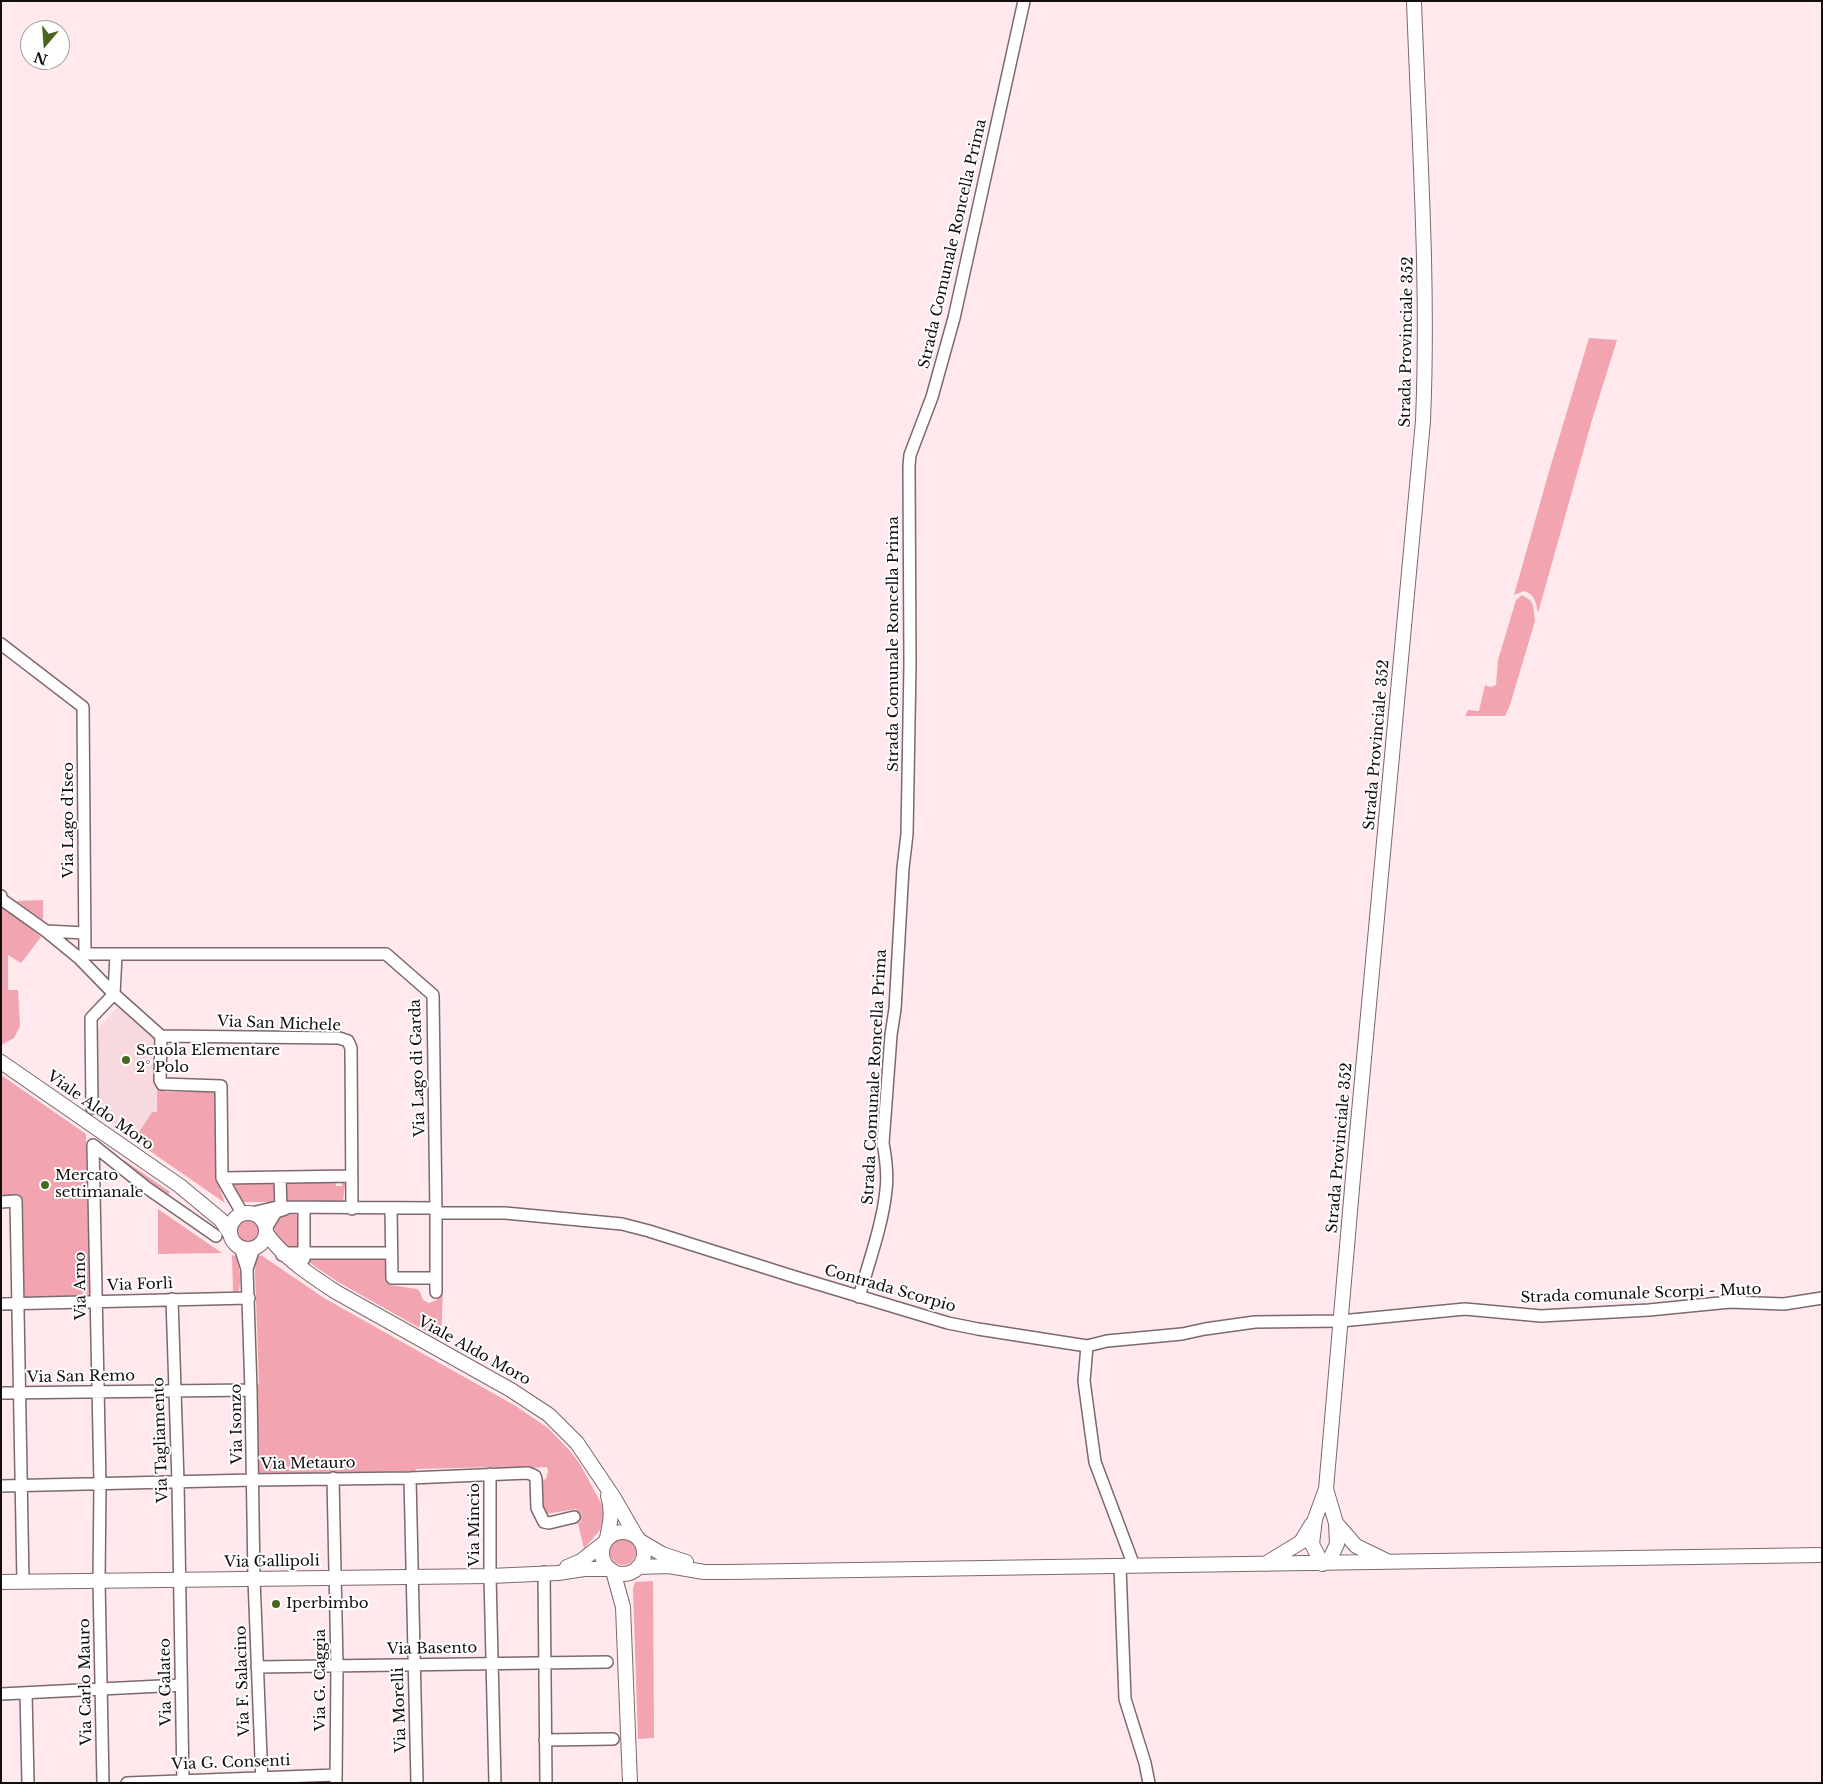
<!DOCTYPE html>
<html>
<head>
<meta charset="utf-8">
<style>
	body { margin:0 }
	#map { position:relative; width:1823px; height:1784px; overflow:hidden; background:#ffe9ec; font-family:"Libre Baskerville",serif }
	canvas { display:block }
	.frame { position:absolute; inset:0; border:2px solid #130c0d; pointer-events:none }
	.north { position:absolute; left:20px; top:20px; width:50px; height:50px; box-sizing:border-box; background:#fff; border:1px solid #a19e9e; border-radius:50%; rotate:198deg; font-size:14px; font-weight:700; line-height:20px; text-align:center; color:#130c0d }
	.north::after { content:''; display:block; margin:auto; width:18px; height:22px; background:#48671c; clip-path:polygon(50% 0,100% 100%,50% 72%,0 100%) }
</style>
</head>
<body>
<div id="map">
<canvas width="1823" height="1784"></canvas>
<div class="frame"></div>
<div class="north">N</div>
</div>
<script>
const context = document.querySelector('canvas').getContext('2d');
context.lineJoin = 'round';
function fill(path, color) {
  context.fillStyle = color;
  context.fill(path, 'evenodd');
}
function stroke(path, color, width, dash) {
  context.strokeStyle = color;
  context.lineWidth = width;
  context.lineCap = dash ? 'butt' : 'round';
  context.setLineDash(dash || []);
  context.stroke(path);
}
function drawText(font, color, halo, rows, align = 'center') {
  context.font = font + ' "Libre Baskerville",serif';
  context.lineWidth = 4;
  context.setLineDash([]);
  context.textBaseline = 'middle';
  context.strokeStyle = halo;
  context.fillStyle = color;
  for (const [text, x, y, turn = 0] of rows) {
    context.save();
    context.translate(x, y);
    context.rotate((+turn || 0) * Math.PI / 180);
    context.textAlign = isNaN(turn) ? turn : align;
    if (halo) context.strokeText(text, 0, 0);
    context.fillText(text, 0, 0);
    context.restore();
  }
}
fill(new Path2D(`
	M119,1005L155,1037L157,1113H151L134,1140L98,1115L96,1031Z`), '#f8dade');
fill(new Path2D(`
	M1589,338L1617,340L1592,420L1538,613C1536,603 1535,594 1524,591L1514,595L1550,468Z
	M1522,595L1530,600L1533,605L1535,621L1510,705L1505,716H1465L1468,710L1479,711L1485,685L1490,687L1496,685L1498,660L1516,600Z
	M43,900V920L16,901Z
	M1,903L41,937L21,963L8,955V990H18L20,1026L14,1038L1,1045Z
	M1,1075L86,1134L90,1299L21,1301L19,1196L1,1197Z
	M157,1083L166,1092H215L216,1178L225,1203L134,1140L152,1112H157Z
	M124,1160L170,1192L168,1195L122,1162Z
	M335,1177L336,1186H342V1181L345,1184L343,1202H284L283,1178Z
	M277,1178V1202H242L230,1179Z
	M158,1209L222,1253L158,1254Z
	M284,1214L302,1215L303,1252L296,1251L275,1239L273,1231L278,1218Z
	M237 1231a11 11 0 1 1 22 0a11 11 0 1 1-22 0Z
	M232,1255L236,1256C240,1265 242,1284 238,1293L233,1292Z
	M261,1255L324,1298L514,1405L548,1428L570,1451L580,1464L602,1505L604,1515L600,1530L584,1549L578,1523L581,1522L576,1509L546,1514L542,1510V1480L546,1479L548,1471L547,1467L495,1470V1467L416,1469V1471L260,1475L258,1473L256,1384H259L255,1272L256,1258Z
	M389,1255L390,1285L417,1289L420,1292L423,1300L429,1303L437,1300L443,1289L441,1340L338,1282L313,1265L306,1259Z
	M610 1552a13 13 0 1 1 26 0a13 13 0 1 1-26 0Z
	M653,1581L654,1738L638,1739L633,1589L635,1582Z`), '#f2a4b0');
const minor = new Path2D(`
	M1,644L83,707L85,954
	M1,896V899L46,931L79,958L114,994L161,1036
	M46,931L85,933
	M79,958L85,954H386L433,995L436,1213V1292
	M114,994L116,955
	M161,1036L339,1038L348,1041L351,1048L352,1209
	M161,1036L160,1080L162,1084L221,1086L222,1178L242,1213
	M92,1108L91,1018L114,994
	M280,1177L281,1210
	M222,1178L352,1176
	M1,1202L16,1201L23,1582
	M304,1208V1259
	M391,1208L392,1278H436
	M252,1213L277,1207L436,1208
	M436,1213H505L622,1224L649,1231L795,1277L948,1323L978,1329L1087,1346L1107,1341L1182,1334L1205,1329L1255,1322L1341,1321L1465,1309L1541,1316L1649,1310L1730,1302L1784,1304L1822,1298
	M266,1228L276,1212L285,1209
	M240,1247L247,1269
	M254,1248L247,1269L251,1390L254,1579L262,1783
	M282,1255L283,1253H391
	M859,1297C868,1265 883,1223 886,1190C888,1175 886,1159 883,1143L891,1035L895,1009L903,868L907,834L910,665L909,466L910,455L932,397L954,318L1024,1
	M172,1299L178,1482L183,1783
	M1,1304L249,1298
	M1087,1346L1084,1381L1095,1462L1134,1566
	M1,1393L251,1390
	M490,1474V1576L495,1783
	M333,1478L337,1665L336,1783
	M410,1478L417,1783
	M1,1486L253,1480L410,1478L528,1473L535,1476L536,1479L537,1508L544,1522L549,1523L574,1517
	M1120,1567L1125,1699L1145,1763L1149,1783
	M544,1572L546,1783
	M257,1667L607,1662
	M26,1693L28,1783
	M1,1694L181,1685
	M545,1740L613,1739
	M103,1783L99,1581L100,1484L93,1145L147,1188L216,1236
	M127,1783L336,1775`);
const major = new Path2D(`
	M1,1062L180,1186L221,1220L229,1232
	M230 1231a18 18 0 1 1 36 0a18 18 0 1 1-36 0Z
	M266,1233C284,1258 310,1275 336,1292L511,1390L549,1415L577,1443L614,1498L636,1536
	M1326,1489L1336,1523L1337,1544L1328,1563
	M1336,1523L1356,1546L1387,1561
	M602 1553a21 21 0 1 1 42 0a21 21 0 1 1-42 0Z
	M607,1538C610,1524 613,1511 608,1496
	M640,1541L662,1554L686,1562
	M1265,1564L1301,1542L1312,1524
	M1322,1564L1312,1544L1315,1519L1326,1489L1353,1177L1423,421C1429,281 1419,141 1414,1
	M567,1567L581,1561L604,1543
	M638,1567L669,1566L704,1572H728L1822,1555
	M613,1571L623,1607L630,1783
	M1,1582L490,1576L558,1573L584,1569H610`);
stroke(minor, '#7c696c', 14);
stroke(major, '#7c696c', 16);
stroke(minor, '#fff', 11);
stroke(major, '#fff', 14);
for (const [x, y, r, color] of [
	[126,1060,5,"#48671c"],
	[45,1185,5,"#48671c"],
	[276,1604,5,"#48671c"]
]) {
  const dot = new Path2D();
  dot.arc(x, y, r, 0, 2 * Math.PI);
  context.fillStyle = color;
  context.fill(dot);
  stroke(dot, '#fff', 2);
}
drawText('15px', '#130c0d', '#fff', [
	["Strada Comunale Roncella Prima",953,244,-77],
	["Strada Provinciale 352",1407,342,-89],
	["Strada Comunale Roncella Prima",894,644,-90],
	["Strada Provinciale 352",1377,745,-85],
	["Via Lago d'Iseo",69,820,-90],
	["Via San Michele",279,1024,2],
	["Via Lago di Garda",418,1068,-92],
	["Strada Comunale Roncella Prima",875,1077,-87],
	["Viale Aldo Moro",100,1111,35],
	["Strada Provinciale 352",1340,1148,-85],
	["Via Forlì",140,1285,-2],
	["Via Arno",81,1286,-91],
	["Contrada Scorpio",890,1289,16],
	["Strada comunale Scorpi - Muto",1641,1294,-2],
	["Viale Aldo Moro",474,1351,29],
	["Via San Remo",81,1377,-1],
	["Via Isonzo",237,1424,-91],
	["Via Tagliamento",161,1440,-92],
	["Via Metauro",308,1464,-1],
	["Via Mincio",475,1525,-90],
	["Via Gallipoli",272,1562,-1],
	["Via Basento",432,1649,-1],
	["Via G. Caggia",321,1680,-90],
	["Via F. Salacino",243,1681,-92],
	["Via Carlo Mauro",86,1682,-91],
	["Via Galateo",166,1682,-91],
	["Via Morelli",400,1710,-92],
	["Via G. Consenti",231,1763,-2]
]);
drawText('15px', '#130c0d', '#fff', [
	["Scuola Elementare",136,1051],
	["2° Polo",136,1068],
	["Mercato",55,1176],
	["settimanale",55,1193],
	["Iperbimbo",286,1604]
], 'left');
</script>
</body>
</html>
